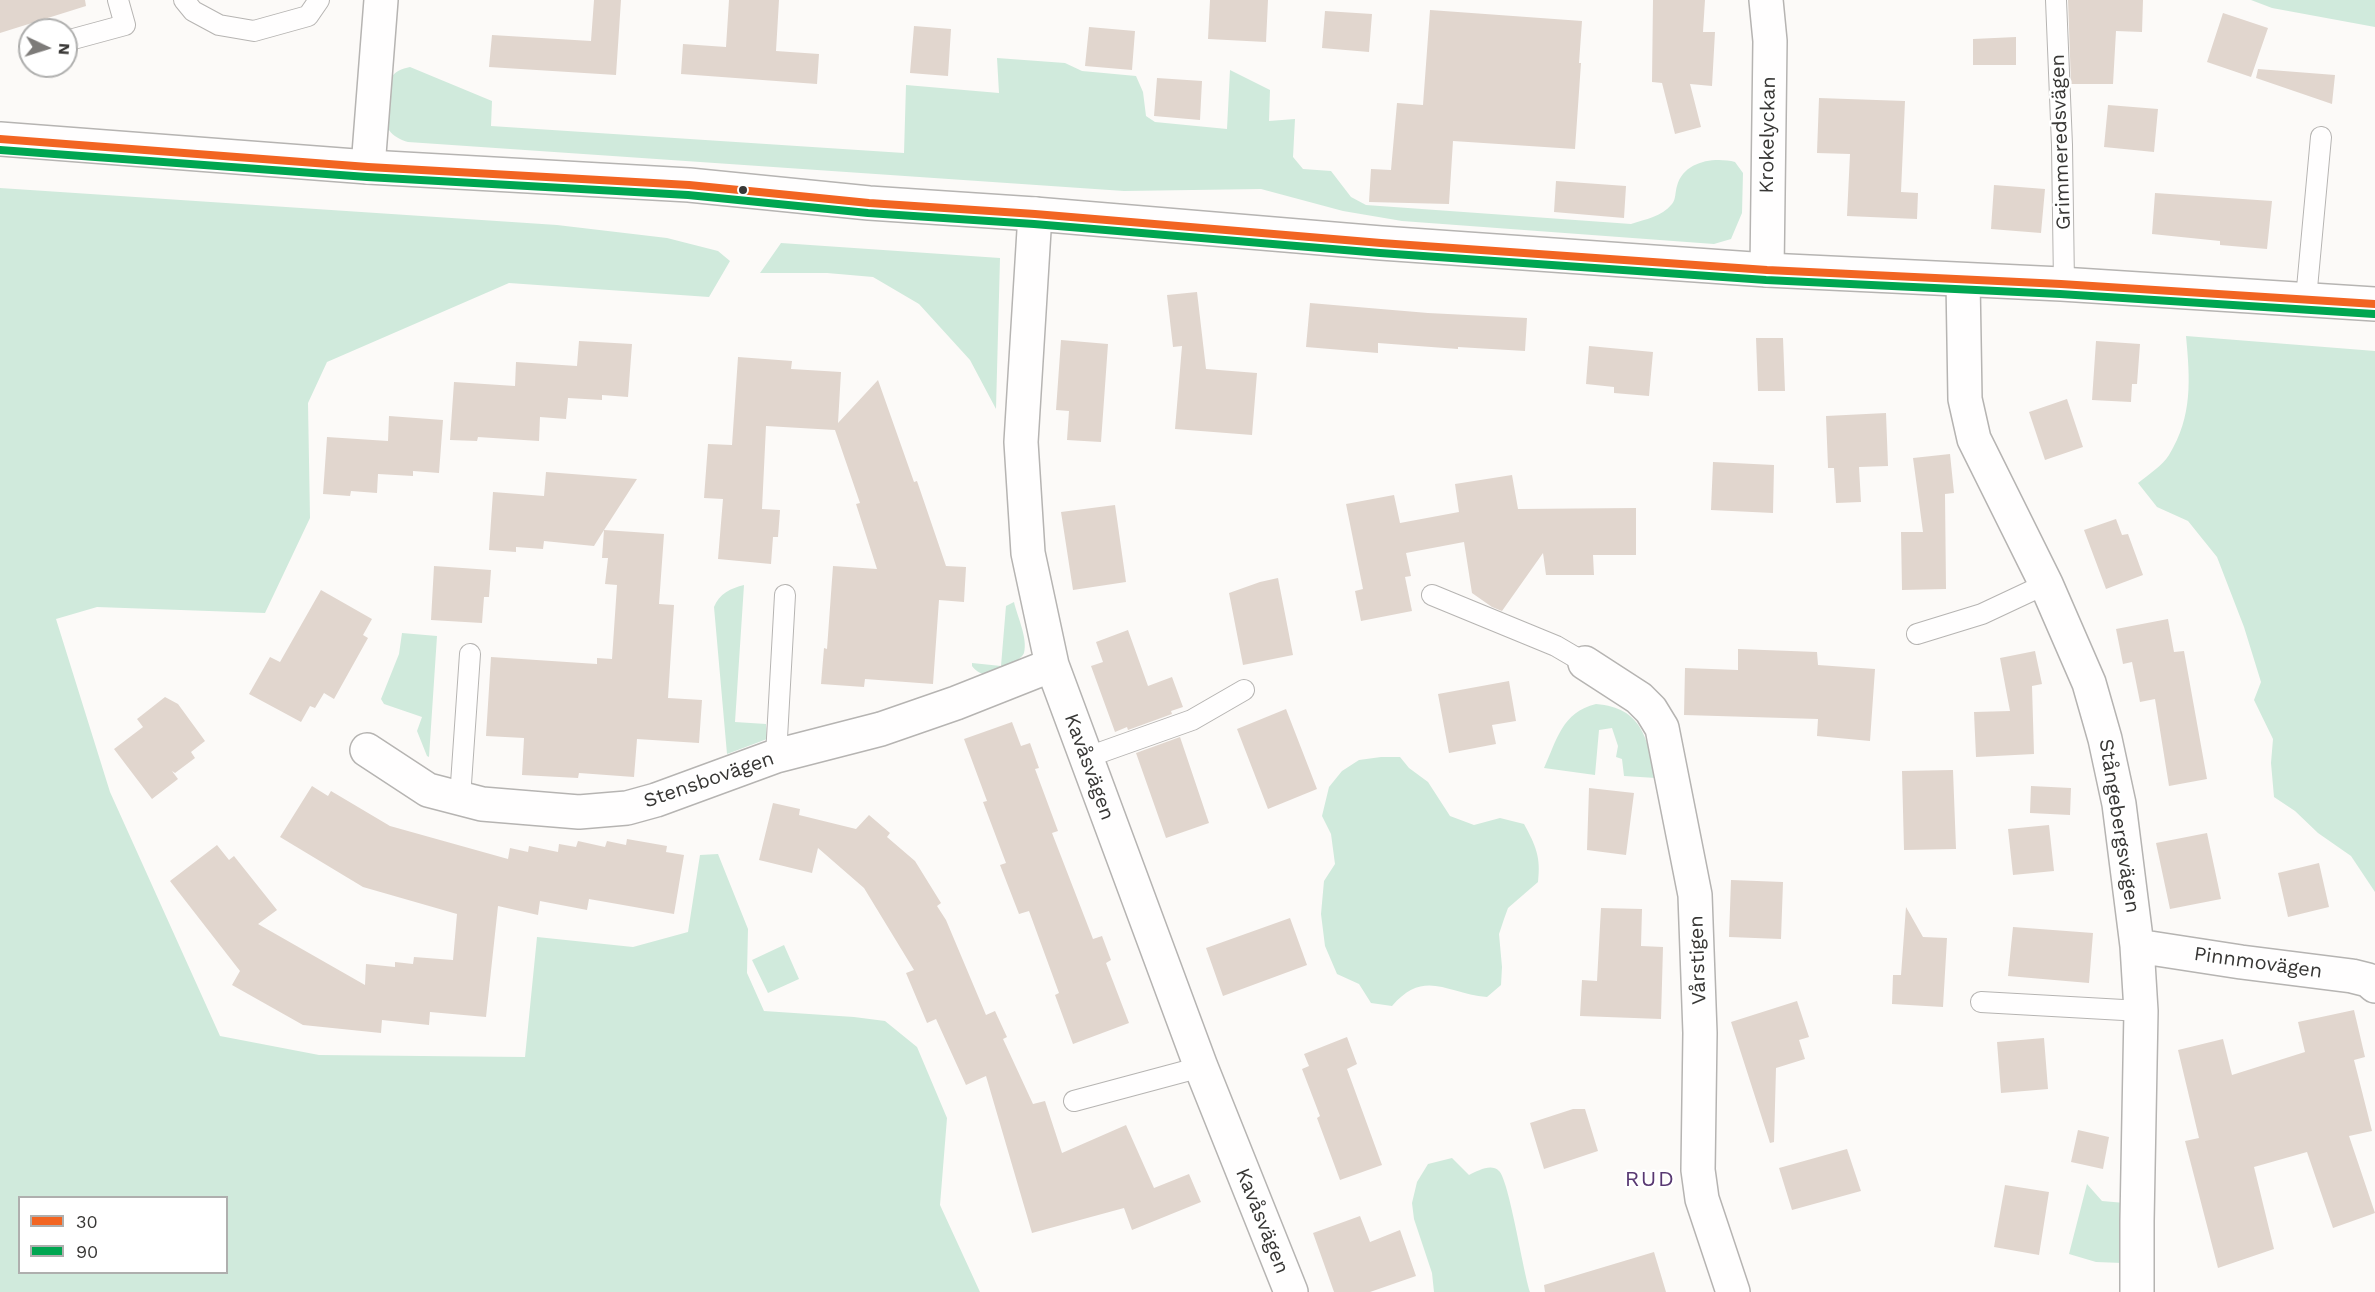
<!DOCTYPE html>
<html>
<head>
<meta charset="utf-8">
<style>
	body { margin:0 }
	#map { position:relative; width:2375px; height:1292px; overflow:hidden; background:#fcfaf8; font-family:"Work Sans",sans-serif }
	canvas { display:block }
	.legend { position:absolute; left:18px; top:1196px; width:210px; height:78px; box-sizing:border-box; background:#fff; border:2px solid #afafae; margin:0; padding:8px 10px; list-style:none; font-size:18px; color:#383735 }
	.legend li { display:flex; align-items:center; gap:12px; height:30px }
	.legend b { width:30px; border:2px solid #afafae }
	.north { position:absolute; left:18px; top:18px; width:60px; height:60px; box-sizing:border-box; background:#fff; border:2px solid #afafae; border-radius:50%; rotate:94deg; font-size:16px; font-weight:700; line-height:24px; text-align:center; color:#383735 }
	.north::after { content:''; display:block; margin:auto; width:21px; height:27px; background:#7d7b79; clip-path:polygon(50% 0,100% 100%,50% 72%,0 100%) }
</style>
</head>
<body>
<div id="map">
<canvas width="2375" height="1292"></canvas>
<ul class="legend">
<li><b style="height:8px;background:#f26522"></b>30</li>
<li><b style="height:8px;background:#00a651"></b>90</li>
</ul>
<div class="north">N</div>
</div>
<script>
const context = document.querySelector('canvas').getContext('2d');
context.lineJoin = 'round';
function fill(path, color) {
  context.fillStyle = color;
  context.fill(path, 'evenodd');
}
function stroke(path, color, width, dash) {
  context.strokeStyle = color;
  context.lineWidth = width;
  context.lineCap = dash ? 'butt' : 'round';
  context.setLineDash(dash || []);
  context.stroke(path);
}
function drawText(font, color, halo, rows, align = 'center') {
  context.font = font + ' "Work Sans",sans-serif';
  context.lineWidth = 5;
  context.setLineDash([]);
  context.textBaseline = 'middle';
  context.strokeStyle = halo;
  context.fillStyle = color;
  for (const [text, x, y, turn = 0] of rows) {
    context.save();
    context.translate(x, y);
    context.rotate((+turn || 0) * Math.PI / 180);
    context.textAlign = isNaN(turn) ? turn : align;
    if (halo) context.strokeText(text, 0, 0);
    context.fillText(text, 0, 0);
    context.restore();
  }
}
fill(new Path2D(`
	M2251,0H2375V27L2272,8Z
	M997,58L1065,63L1082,71L1136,76L1143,92L1146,116L1155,122L1227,129L1230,70L1270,90L1269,121L1295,119L1293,157L1303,169L1331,171L1351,197L1366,205L1631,224C1646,219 1661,217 1672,204C1676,199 1675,192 1677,186C1684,161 1714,157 1735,162L1743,173L1742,213L1731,239L1714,244L1402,221L1343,211L1261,189L1124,191L408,142C401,140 393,136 389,130C383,122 387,88 391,79C394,71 402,69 410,67L492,101L491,126L904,153L906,85L999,93Z
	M0,188L557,225L667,238L718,251L730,261L709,297L509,283L327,362L308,403L310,518L265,613L97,607L56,619L110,792L220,1036L319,1055L525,1057L537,937L633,947L688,932L700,855L718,854L748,929L747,973L764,1011L854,1017L885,1021L917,1047L947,1118L940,1205L980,1292H0ZM20,1198H226V1272H20Z
	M781,243L1000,258L996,409L970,360L919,304L873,277L827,273H760Z
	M2186,336L2375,351V892L2351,856L2318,833L2295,811L2274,797L2271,763L2273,739L2254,700L2261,682L2244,627L2217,557L2188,521L2157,507L2138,483C2148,475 2163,465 2169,455C2193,416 2190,379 2186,336Z
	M744,585L735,722L766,724L767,739L727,754L714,607C719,594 731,588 744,585Z
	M1014,602C1017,616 1028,638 1024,653C1021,661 996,673 988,674C981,675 976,671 972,666V663L1001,666L1006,606Z
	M402,633L437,636L429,757L427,756L417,731L422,717L384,704L381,699L399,654Z
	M1596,704C1643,708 1647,739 1656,778L1624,776L1622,759L1616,757L1618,746L1612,728L1599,730L1595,775L1544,768C1557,740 1562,712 1596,704Z
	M1381,757H1400L1409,768L1428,782L1450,816L1474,825L1500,818L1524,824C1536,846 1541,857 1538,882L1508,908L1504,919L1499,934L1502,967L1501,985L1487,997C1447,994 1425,968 1392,1006L1371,1003L1359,984L1337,974L1325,946L1321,914L1324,881L1335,864L1331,834L1322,816L1329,787L1342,771L1359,760Z
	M784,945L799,979L768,993L752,960Z
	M1452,1158L1469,1175C1478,1171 1491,1163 1499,1171C1509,1180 1523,1271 1530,1292H1434L1432,1273L1414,1219L1412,1203L1417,1182L1428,1164Z
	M2087,1184L2102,1201L2125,1203L2122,1263L2096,1262L2069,1254Z`), '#d0eadc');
fill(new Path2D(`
	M0,0H85L86,6L0,33Z
	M594,0H621L616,75L489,67L492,35L591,41Z
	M729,0H779L776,51L819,54L817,84L681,74L683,44L726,47Z
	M1210,0H1268L1266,42L1208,39Z
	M1653,0H1705L1703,32H1715L1712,86L1690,84L1701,127L1675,134L1662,83L1652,82Z
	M2068,0H2143L2142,32L2116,31L2113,84H2071Z
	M1430,10L1582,21L1579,63H1581L1575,149L1453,141L1449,204L1369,202L1371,169L1391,170L1397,103L1423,105Z
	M1325,11L1372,14L1369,52L1322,48Z
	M2223,13L2268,28L2251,77L2207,62Z
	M914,26L951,29L948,76L910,73Z
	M1089,27L1135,31L1132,70L1085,66Z
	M2016,37V65H1973V39Z
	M2258,69L2335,75L2332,104L2256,78Z
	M1157,78L1202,81L1200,120L1154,116Z
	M1819,98L1905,101L1901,192L1918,193L1917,219L1847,216L1850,154L1817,153Z
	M2108,105L2158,109L2154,152L2104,147Z
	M1556,181L1626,186L1624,218L1554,212Z
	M1994,185L2045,189L2041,233L1991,229Z
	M2155,193L2272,201L2267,249L2220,245V241L2152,234Z
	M1197,292L1206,369L1257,373L1252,435L1175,429L1182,346L1173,347L1167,295Z
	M1310,303L1428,313L1527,318L1525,351L1458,347V349L1378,343V353L1306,347Z
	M1756,338H1783L1785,391H1758Z
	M1061,340L1108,344L1101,442L1067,440L1069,411L1056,410Z
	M579,341L632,344L628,397L602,395V400L568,398L566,419L540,417L539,441L478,437L477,441L450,440L454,382L515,386L516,362L577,366Z
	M2096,341L2140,344L2137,384H2132L2131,402L2092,400Z
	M1589,346L1653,352L1649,396L1614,393V387L1586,384Z
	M738,357L792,361L791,369L841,372L838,423L878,380L914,482L917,481L946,566L966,567L964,602L939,600L933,684L865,679L864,687L821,684L824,648L827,649L833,566L877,569L856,504L860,503L835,430L766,426L762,509L780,510L778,537H773L771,564L718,559L723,499L704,498L708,444L732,445Z
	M2067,399L2083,447L2045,460L2029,412Z
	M1886,413L1888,466L1859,467L1861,502L1836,503L1834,468H1828L1826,416Z
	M389,416L443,420L439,473L413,471V476L378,474L377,493L351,491L350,496L323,494L327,437L388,441Z
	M1950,454L1954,493L1945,494L1946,589L1902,590L1901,532H1923L1913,458Z
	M1713,462L1774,465L1773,513L1711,510Z
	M546,472L637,479L604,530L664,534L659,604L674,605L668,698L702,700L699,743L637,739L634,777L579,773L578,778L522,775L524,738L486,736L491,657L597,664V658L612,659L617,585L605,584L608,558H602L604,530L594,546L544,541L543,549L516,547V552L489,550L493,492L544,496Z
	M1512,475L1518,509L1636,508V555H1593L1594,575H1546L1543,553L1502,611L1492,607L1472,593L1464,542L1406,553L1411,576L1405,577L1412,611L1361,621L1355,591L1363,589L1346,504L1394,495L1400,523L1459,512L1455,484Z
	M1115,505L1126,582L1073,590L1061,512Z
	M2116,519L2122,535L2128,534L2143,575L2106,589L2084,530Z
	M434,566L491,570L489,597H484L482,623L431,620Z
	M1278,578L1293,655L1243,665L1229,593L1260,582Z
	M321,590L372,619L363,635L368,638L334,699L324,693L315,708L310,706L301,722L249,694L270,657L280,662Z
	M2168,619L2174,652L2184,651L2207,779L2169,786L2155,699L2140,702L2132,662L2123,664L2116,629Z
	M1128,630L1148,686L1172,677L1183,707L1171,711L1172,714L1128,730L1127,727L1115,732L1091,666L1103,662L1096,642Z
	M1738,649L1817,652L1818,665L1875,669L1870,741L1817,736L1818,719L1684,715L1685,668L1738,670Z
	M2035,651L2042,684L2032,686L2034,754L1976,757L1974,712L2010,711L2000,658Z
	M1509,681L1516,721L1492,725L1496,744L1449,753L1438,694Z
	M165,697L178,704L205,741L191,752L195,758L175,773L172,771L178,779L152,799L114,749L143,727L137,719Z
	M1286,709L1317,789L1268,809L1237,729Z
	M1012,722L1021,746L1030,743L1039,768L1035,769L1058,831L1052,833L1093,939L1102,936L1111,960L1106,963L1129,1023L1073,1044L1055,995L1059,993L1029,911L1019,914L1000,865L1006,863L983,802L987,801L964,739Z
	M1180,737L1209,823L1166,838L1136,753Z
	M1953,770L1956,849L1904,850L1902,771Z
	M312,786L328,796L331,791L390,826L508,859L510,848L528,852L529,846L558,852L559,844L576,847L578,841L605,847L607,841L626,845L627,839L667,846L666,852L684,855L674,914L589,899L587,910L540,901L538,915L498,906L486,1017L430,1012L429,1025L382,1020L381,1033L303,1025L232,985L240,971L170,881L217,845L229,860L234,856L277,910L258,924L365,985L366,964L395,967V962L413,964L414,957L453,960L457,914L363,887L280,837Z
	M2031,786L2071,788L2070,815L2030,813Z
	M1589,788L1634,793L1626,855L1587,850Z
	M773,803L800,809L799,815L856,829L869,815L890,833L887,837L915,861L941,903L937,906L946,920L986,1015L995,1011L1007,1037L1003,1039L1033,1104L1045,1101L1062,1153L1126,1125L1154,1188L1189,1174L1201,1202L1132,1230L1124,1208L1032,1233L986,1076L966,1085L936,1019L927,1023L906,973L914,970L864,888L818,848L812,873L759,860Z
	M2049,825L2054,871L2013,875L2008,829Z
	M2207,833L2221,899L2170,909L2156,843Z
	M2319,863L2329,907L2288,917L2278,873Z
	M1731,880L1783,882L1781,939L1729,937Z
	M1906,907L1923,937L1947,938L1943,1007L1892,1004L1893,975H1901Z
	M1601,908L1642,909L1641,946L1663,947L1661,1019L1580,1016L1582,980L1597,981Z
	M1290,918L1307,965L1223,996L1206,948Z
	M2013,927L2093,933L2089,983L2008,976Z
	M1797,1001L1809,1037L1799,1040L1805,1059L1776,1068L1774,1142L1770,1143L1731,1022Z
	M2354,1010L2365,1057L2354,1060L2372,1131L2349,1136L2375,1213L2333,1228L2307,1152L2254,1167L2274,1249L2218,1268L2185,1141L2199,1138L2178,1050L2223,1039L2232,1075L2305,1052L2298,1022Z
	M1347,1037L1357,1064L1347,1069L1382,1165L1340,1180L1317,1118L1320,1116L1302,1069L1309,1066L1304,1054Z
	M2044,1038L2048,1089L2001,1093L1997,1042Z
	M1573,1109H1585L1598,1151L1544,1169L1530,1123Z
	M2078,1130L2109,1137L2103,1169L2071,1162Z
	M1847,1149L1861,1191L1792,1210L1779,1168Z
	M2005,1185L2049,1192L2039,1255L1994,1247Z
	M1360,1216L1370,1242L1400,1230L1416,1276L1370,1292H1334L1313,1233Z
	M1654,1252L1666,1292H1545L1544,1285Z`), '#e1d6ce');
const lane = new Path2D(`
	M184,0L193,11L219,25L254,31L308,16L319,0
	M2056,0L2062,145L2064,284
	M66,41L125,25L118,0
	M2306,299L2321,137
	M1432,595L1556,646L1585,663
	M1917,634L1982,614L2046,584
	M776,756L785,595
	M1085,758L1192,720L1244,690
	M460,798L470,654
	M1981,1002L2141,1011
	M1074,1101L1201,1067`);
const street = new Path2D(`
	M1766,0L1770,41L1767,270
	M368,167L381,0
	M1035,214L1021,442L1028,553L1052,665L1201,1067L1291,1292
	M1963,280L1965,399L1974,439L2046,584L2089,683L2105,739L2119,804L2137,946L2141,1011L2137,1221V1292
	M1585,663L1639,698L1651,710L1662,728L1695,895L1700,1033L1698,1170L1702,1199L1733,1292
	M367,750L428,790L482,804L579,812L627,808L656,800L776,756L881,729L956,703L1052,665
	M2137,946L2241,962L2352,976L2368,980L2375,986`);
const secondary = new Path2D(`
	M0,139L368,167L689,185L869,203L1035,214L1381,243L1767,270L2061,284L2375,304`);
stroke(lane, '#b6b4b2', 22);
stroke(street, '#b6b4b2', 36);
stroke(secondary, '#b6b4b2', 36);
stroke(lane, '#fffefe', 20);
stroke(street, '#fffefe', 33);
stroke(secondary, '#fffefe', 33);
stroke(new Path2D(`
	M0,139L368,167L689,185L869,203L1035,214L1381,243L1767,270L2061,284L2375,304`), '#f26522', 8);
stroke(new Path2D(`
	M0,150L367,177L688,195L868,213L1034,224L1380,253L1766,280L2060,294L2374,314`), '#00a651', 8);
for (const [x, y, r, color] of [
	[743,190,5,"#383735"]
]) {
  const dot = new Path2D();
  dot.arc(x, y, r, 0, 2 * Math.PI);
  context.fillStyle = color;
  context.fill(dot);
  stroke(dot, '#fff', 2);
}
drawText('20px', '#383735', '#fff', [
	["Krokelyckan",1768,135,-89],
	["Grimmeredsvägen",2061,142,-92],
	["Kavåsvägen",1089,767,70],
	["Stensbovägen",709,780,-19],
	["Stångebergsvägen",2119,826,81],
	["Vårstigen",1698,960,-92],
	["Pinnmovägen",2258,963,8],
	["Kavåsvägen",1262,1221,68]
]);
context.letterSpacing = '1.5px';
drawText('22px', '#583872', '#fff', [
	["RUD",1650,1180]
]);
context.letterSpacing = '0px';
</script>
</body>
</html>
